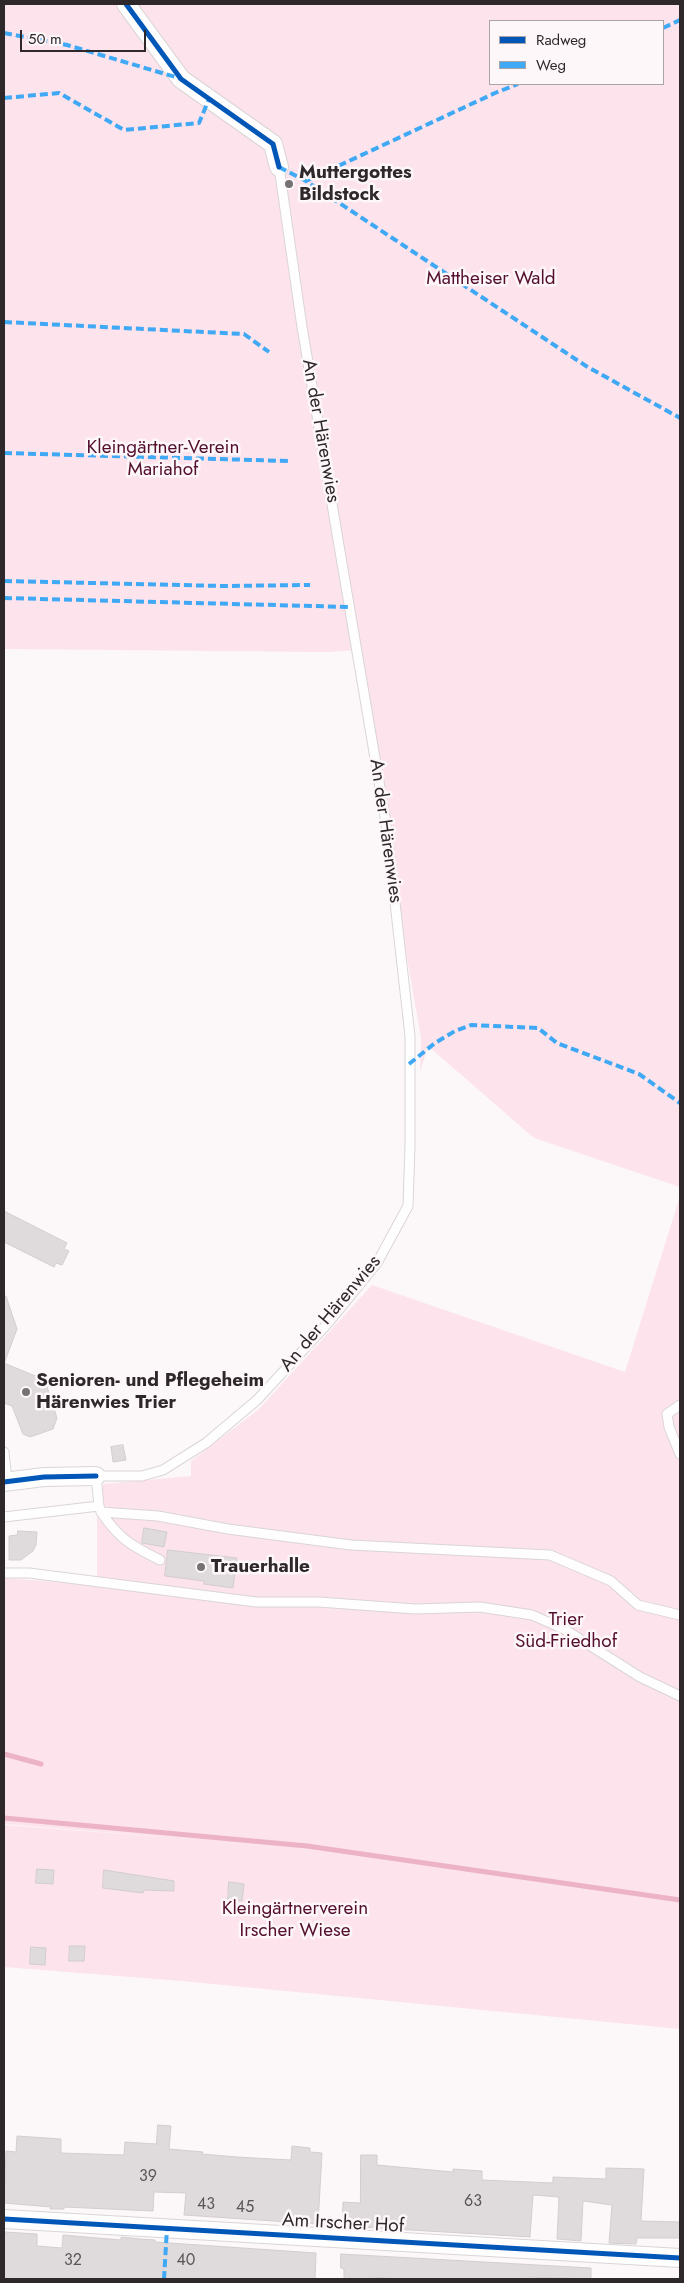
<!DOCTYPE html>
<html>
<head>
<meta charset="utf-8">
<style>
	body { margin:0 }
	#map { position:relative; width:684px; height:2283px; overflow:hidden; background:#fcf8fa; font-family:Jost,sans-serif }
	canvas { display:block }
	.frame { position:absolute; inset:0; border:5px solid #2e282a; pointer-events:none }
	.legend { position:absolute; left:489px; top:20px; width:175px; height:65px; box-sizing:border-box; background:#fdf7f9; border:1px solid #aaa4a6; margin:0; padding:6px 9px; list-style:none; font-size:15px; color:#2e282a }
	.legend li { display:flex; align-items:center; gap:10px; height:25px }
	.legend b { width:25px; border:1px solid #aaa4a6 }
	.scale { position:absolute; left:20px; top:30px; width:126px; height:22px; box-sizing:border-box; border:2px solid #2e282a; border-top:0; padding-left:6px; font-size:15px; line-height:18px; white-space:nowrap; color:#2e282a; -webkit-text-stroke:4px #fdf7f9; paint-order:stroke }
</style>
</head>
<body>
<div id="map">
<canvas width="684" height="2283"></canvas>
<div class="frame"></div>
<ul class="legend">
<li><b style="height:6px;background:#0057b8"></b>Radweg</li>
<li><b style="height:6px;background:#3fa9f5"></b>Weg</li>
</ul>
<div class="scale">50 m</div>
</div>
<script>
const context = document.querySelector('canvas').getContext('2d');
context.lineJoin = 'round';
function fill(path, color) {
  context.fillStyle = color;
  context.fill(path, 'evenodd');
}
function stroke(path, color, width, dash) {
  context.strokeStyle = color;
  context.lineWidth = width;
  context.lineCap = dash ? 'butt' : 'round';
  context.setLineDash(dash || []);
  context.stroke(path);
}
function drawText(font, color, halo, rows, align = 'center') {
  context.font = font + ' Jost,sans-serif';
  context.lineWidth = 5;
  context.setLineDash([]);
  context.textBaseline = 'middle';
  context.strokeStyle = halo;
  context.fillStyle = color;
  for (const [text, x, y, turn = 0] of rows) {
    context.save();
    context.translate(x, y);
    context.rotate((+turn || 0) * Math.PI / 180);
    context.textAlign = isNaN(turn) ? turn : align;
    if (halo) context.strokeText(text, 0, 0);
    context.fillText(text, 0, 0);
    context.restore();
  }
}
fill(new Path2D(`
	M4,4H680V1187L534,1138L428,1046L420,1072L421,1038L353,650L329,652L4,649ZM490,21H663V84H490Z
	M680,1196V2029L182,1981L4,1967V1825L202,1840L4,1824V1578L97,1585V1518L103,1484L191,1476V1461L258,1410L372,1285L625,1372Z`), '#fde3eb');
stroke(new Path2D(`
	M4,1754L41,1764
	M4,1818L307,1846L680,1900`), '#ecb3c6', 5);
const building = new Path2D(`
	M4,1211L67,1243L64,1249L69,1251L62,1265L56,1263L54,1267L4,1242Z
	M4,1296H6L17,1329L5,1361Z
	M4,1363L45,1380L57,1418L53,1429L30,1437L23,1434L12,1406L4,1403Z
	M123,1445L126,1460L113,1462L111,1447Z
	M144,1528L167,1532L164,1547L142,1543Z
	M18,1531L37,1532L36,1545L33,1551L21,1560H9V1536L17,1535Z
	M168,1550L237,1558L233,1588L204,1584V1581L165,1576Z
	M37,1869L54,1870L53,1884L36,1883Z
	M104,1870L174,1881V1891L144,1890L143,1893L103,1888Z
	M229,1882L244,1884L242,1901L228,1900Z
	M70,1946H85L84,1961H69Z
	M31,1947L46,1948L45,1965L30,1964Z
	M158,2125L171,2126L169,2149L203,2152L202,2154L237,2157L291,2160L292,2146L310,2148V2152L322,2153L318,2224L184,2215L186,2193L154,2192L153,2211L64,2207V2209H50L51,2207L4,2203L6,2151L16,2152L17,2136L61,2139V2153L124,2155L125,2142L156,2144Z
	M361,2155H377V2165L453,2172V2169L482,2171V2180L553,2183V2177L606,2179V2168L644,2169L641,2221L680,2222V2238H637L636,2244L609,2243L612,2205L583,2201L581,2241L557,2239L559,2197L533,2195L530,2237L342,2226L343,2202L360,2203Z
	M4,2232L37,2234V2246L62,2248L63,2235L121,2240V2237L141,2239L155,2240V2242L316,2253L315,2279H4Z
	M341,2254L591,2268V2279L526,2277V2279H397L371,2277V2279H344V2269L341,2268Z`);
fill(building, '#dfdbdc');
stroke(building, '#d2cecf', 1);
const lane = new Path2D(`
	M680,1405L667,1414L669,1427L680,1454
	M4,1452L7,1481
	M99,1506L101,1512L158,1516L228,1529L351,1545L550,1555L611,1581L638,1605L680,1615
	M101,1512C119,1539 132,1546 160,1560
	M4,1517L99,1506L96,1476H142L163,1470L206,1443L257,1400L328,1323L377,1263L408,1206L410,1146V1036L386,823L302,327L279,167
	M4,1573H29L256,1602H319L415,1609L480,1607L532,1615L564,1629L640,1677L680,1696`);
const street = new Path2D(`
	M126,4L181,79L273,144L279,167
	M4,1482L44,1477L96,1476
	M4,2219L680,2258`);
stroke(lane, '#dad5d6', 11);
stroke(street, '#dad5d6', 20);
stroke(lane, '#fffefe', 9);
stroke(street, '#fffefe', 18);
stroke(new Path2D(`
	M663,28L680,20
	M4,33L67,45L179,78
	M4,98L59,93L124,130L199,123L209,99
	M279,167L306,181L586,366L680,418
	M306,181L495,93L518,84
	M4,322L244,334L269,352
	M4,453L289,461
	M4,581L223,586L310,585
	M4,598L350,607
	M409,1064L435,1043L455,1031L471,1025L538,1028L557,1043L639,1074L680,1103
	M164,2279L167,2228`), '#3fa9f5', 4, [8, 4]);
stroke(new Path2D(`
	M126,4L181,79L273,144L279,167
	M4,1482L44,1477L96,1476
	M4,2219L680,2258`), '#0057b8', 5);
for (const [x, y, r, color] of [
	[289,184,5,"#767173"],
	[26,1392,5,"#767173"],
	[201,1567,5,"#767173"]
]) {
  const dot = new Path2D();
  dot.arc(x, y, r, 0, 2 * Math.PI);
  context.fillStyle = color;
  context.fill(dot);
  stroke(dot, '#fdf7f9', 2);
}
drawText('16px', '#5a5556', null, [
	["39",148,2177],
	["63",473,2202],
	["43",206,2205],
	["45",245,2208],
	["32",73,2261],
	["40",186,2261]
]);
drawText('bold 19px', '#2e282a', '#fdf7f9', [
	["Muttergottes",299,173],
	["Bildstock",299,195],
	["Senioren- und Pflegeheim",36,1381],
	["Härenwies Trier",36,1403],
	["Trauerhalle",211,1567]
], 'left');
drawText('19px', '#530f2d', '#fdf7f9', [
	["Mattheiser Wald",491,279],
	["Kleingärtner-Verein",163,448],
	["Mariahof",163,470],
	["Trier",566,1620],
	["Süd-Friedhof",566,1642],
	["Kleingärtnerverein",295,1909],
	["Irscher Wiese",295,1931]
]);
drawText('19px', '#2e282a', '#fdf7f9', [
	["An der Härenwies",320,431,80],
	["An der Härenwies",385,831,82],
	["An der Härenwies",331,1314,-50],
	["Am Irscher Hof",343,2224,3]
]);
</script>
</body>
</html>
